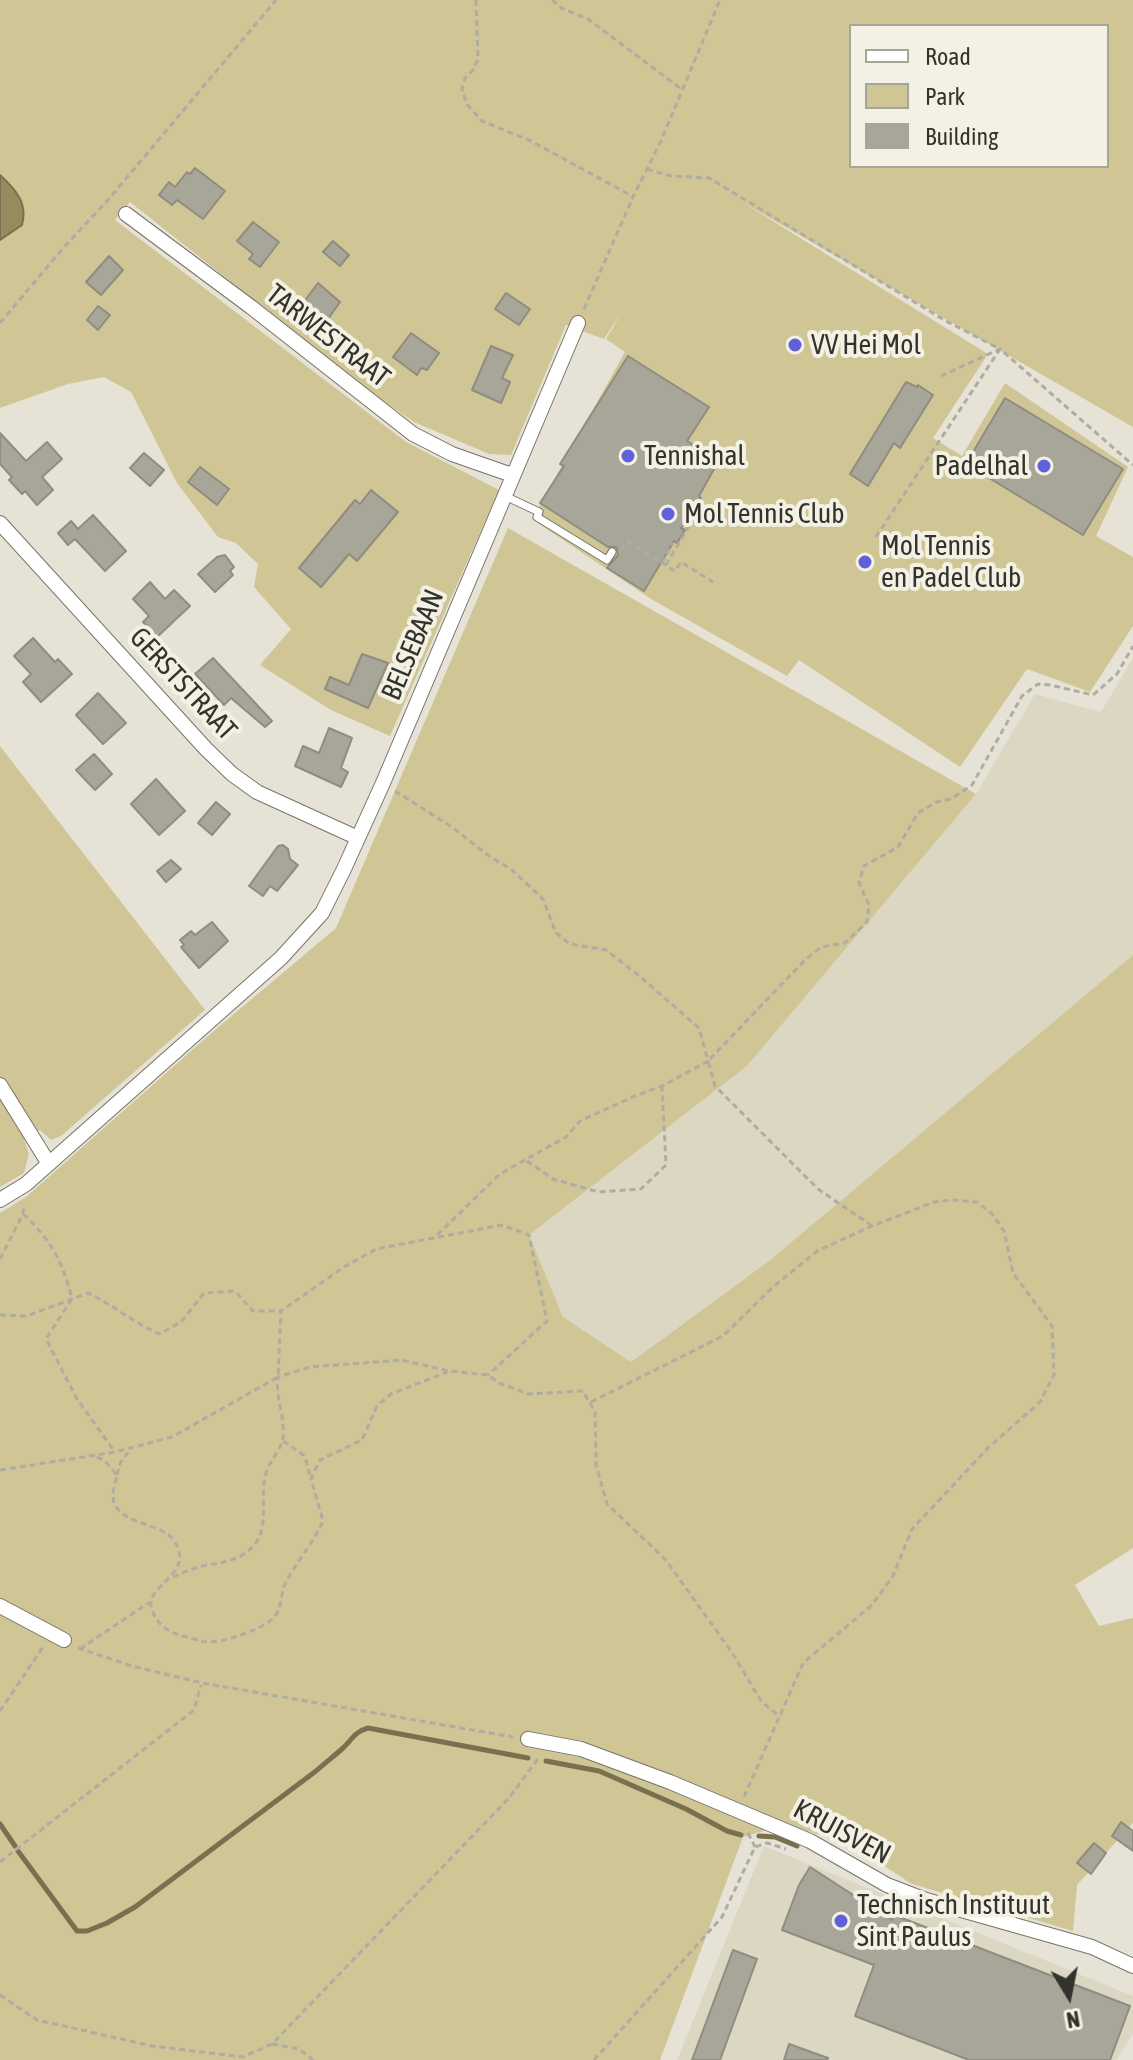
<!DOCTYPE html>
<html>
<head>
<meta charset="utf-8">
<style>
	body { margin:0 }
	#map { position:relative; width:1133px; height:2060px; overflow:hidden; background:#e6e3d6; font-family:"Asap Condensed",sans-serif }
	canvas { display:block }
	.legend { position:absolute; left:849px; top:24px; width:260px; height:144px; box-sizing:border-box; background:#f3f1e3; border:2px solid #a6a59a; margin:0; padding:10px 14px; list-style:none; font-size:24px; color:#33322d }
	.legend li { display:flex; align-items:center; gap:16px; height:40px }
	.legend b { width:40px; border:2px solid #a6a59a }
	.north { position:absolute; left:1029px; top:1956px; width:80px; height:80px; -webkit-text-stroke:6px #f3f1e3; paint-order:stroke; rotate:170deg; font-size:22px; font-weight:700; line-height:32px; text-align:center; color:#33322d }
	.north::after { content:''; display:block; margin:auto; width:28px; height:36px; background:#33322d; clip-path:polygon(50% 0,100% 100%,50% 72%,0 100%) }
</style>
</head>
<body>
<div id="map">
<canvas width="1133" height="2060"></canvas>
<ul class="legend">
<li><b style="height:10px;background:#fff"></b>Road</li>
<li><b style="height:22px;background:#cfc595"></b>Park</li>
<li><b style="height:22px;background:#a8a599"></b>Building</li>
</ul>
<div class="north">N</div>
</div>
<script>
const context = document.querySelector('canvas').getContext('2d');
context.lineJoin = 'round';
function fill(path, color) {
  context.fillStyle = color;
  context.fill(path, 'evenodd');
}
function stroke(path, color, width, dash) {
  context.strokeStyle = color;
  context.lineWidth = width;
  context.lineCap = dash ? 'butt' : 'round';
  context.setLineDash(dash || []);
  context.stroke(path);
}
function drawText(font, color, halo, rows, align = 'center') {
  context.font = font + ' "Asap Condensed",sans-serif';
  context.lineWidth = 8;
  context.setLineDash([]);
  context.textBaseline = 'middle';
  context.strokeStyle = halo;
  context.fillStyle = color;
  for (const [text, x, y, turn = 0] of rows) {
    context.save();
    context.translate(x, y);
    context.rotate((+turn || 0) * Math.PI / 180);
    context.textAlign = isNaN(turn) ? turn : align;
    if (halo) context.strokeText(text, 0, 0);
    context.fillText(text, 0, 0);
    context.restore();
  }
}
fill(new Path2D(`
	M1133,658V955L769,1261L631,1362L563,1317L529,1235L747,1066L976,794L1035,694L1101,712Z
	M764,1846L1133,1996V2034L1116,2060H677Z`), '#dbd7c3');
fill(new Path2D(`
	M0,0H1133V427L742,202L988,354L933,438L962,456L1005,383L1128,467L1096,536L1133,557V626L1090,692L1027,669L960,767L799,660L787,676L651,599L532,519L625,352L606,339L623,310L604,339L566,325L511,455L489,454L414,422L369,391L130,202L115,220L406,442L499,490L390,736L331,710L260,665L291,629L254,587L258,564L236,543L218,537L177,483L131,392L104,377L68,384L0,408ZM851,26H1107V166H851Z
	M508,528L976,794L747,1066L529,1235L563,1317L631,1362L769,1261L1133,955V1548L1075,1585L1099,1626L1133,1618V1823L1077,1885L1073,1931L912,1884L853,1846L787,1824L743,1837L660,2060H0V1213L26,1197L208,1036L336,928Z
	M0,746L205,1010L61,1136L51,1140L40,1130L24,1139L29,1154L24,1173L0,1187Z`), '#cfc595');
const water = new Path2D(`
	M0,175C16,190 28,203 22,225L0,240Z`);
fill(water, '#958b5c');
stroke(water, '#78704e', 2);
stroke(new Path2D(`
	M546,1761L599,1771L686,1809L727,1831L741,1835
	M0,1824L15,1846
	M759,1836L775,1837L797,1846
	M18,1851L77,1931H87L107,1923L135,1907L316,1771C325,1763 334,1756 342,1749C352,1740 354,1732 368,1728L528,1758`), '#78704e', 5);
const building = new Path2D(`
	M195,168L225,191L203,219L177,200L172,205L159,195L169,182L175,187L187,172L190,174Z
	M253,222L279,242L260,267L249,259L253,254L237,241Z
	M333,241L349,255L340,266L323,252Z
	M109,256L123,270L101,295L86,282Z
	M318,283L340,302L328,319L303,303Z
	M506,293L530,309L519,325L495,309Z
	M98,306L110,315L98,330L87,320Z
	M411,333L439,353L427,370L421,368L417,375L393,357Z
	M491,346L513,355L502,378L510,382L501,403L472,390Z
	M628,356L709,407L687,441L719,460L699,496L701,498L681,528L685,530L677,543L674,541L644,591L607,568L618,555L616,547H608L540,503L564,466L560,464Z
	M906,382L917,387L918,385L933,395L900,448L894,443L868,486L850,474Z
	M1005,398L1123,469L1083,535L966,464Z
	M0,433L26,461L47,442L62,459L42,477L53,490L37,505L25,491L22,494L9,480L12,477L0,464Z
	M144,453L164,470L150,486L130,468Z
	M200,467L229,489L217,505L188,482Z
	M371,490L398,512L357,561L349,554L321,587L299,568L355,500L360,504Z
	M93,515L126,551L105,571L75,539L68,545L58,533L71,521L78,529Z
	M225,555L234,567L230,571L233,575L215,592L198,574L217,557Z
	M150,582L165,599L174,590L190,606L157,637L143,622L149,616L133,599Z
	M33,638L55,662L58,659L72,674L41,702L23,682L31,674L14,656Z
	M362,654L388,663L368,708L325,689L330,677L349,685Z
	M213,658L272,721L265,727L231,698L224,705L195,674Z
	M98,693L126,723L103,744L76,715Z
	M329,728L352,738L341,768L348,772L341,787L295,766L303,746L319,753Z
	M94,754L112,774L95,790L76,770Z
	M156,779L185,811L159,835L131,804Z
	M216,802L230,814L212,835L198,823Z
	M283,845L288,849L290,859L298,865L277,891L270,886L263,896L249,886L278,846Z
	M171,860L181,869L166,882L157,871Z
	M212,922L228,941L199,968L181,947L184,945L180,940L191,931L195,935Z
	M1121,1822L1133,1831V1851L1112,1836Z
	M1094,1843L1106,1853L1091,1874L1077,1863Z
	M810,1867L892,1920L894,1915L1130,2006L1110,2060H969L855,2016L874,1965L782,1930L799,1885Z
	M733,1950L757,1959L720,2060H692Z
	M789,2044L828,2058L827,2060H784Z`);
fill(building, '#a8a599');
stroke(building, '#8f8c80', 2);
const service = new Path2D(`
	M505,496L539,512L537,517L607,560L612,552`);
const minor = new Path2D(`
	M126,214L251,307L413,434L452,454L512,475
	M0,523L206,749L232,774L257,792L358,838
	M0,1085L49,1164
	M0,1200L26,1184L281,958L322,913L344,869L383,783L578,323
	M0,1606L64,1640
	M528,1739L581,1749L670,1782L810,1841L887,1885L926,1900L1092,1947L1133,1966`);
stroke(service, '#767468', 9);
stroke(minor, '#767468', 16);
stroke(new Path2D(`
	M476,0L478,59L473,70L465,78L462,88L466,103L482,121L531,141L632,196
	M552,0L561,8L588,19L680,88
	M647,169L671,176L709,178L946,321L1000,349L874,540
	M584,309L633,197L661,141L720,0
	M0,323L64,247L108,200L276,0
	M941,376L1000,349L1133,465
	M621,549L627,541L675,571L681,562L713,582
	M662,563L673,543
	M666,565L701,506
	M395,791L452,827L489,856L511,869L543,899L556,933L570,944L606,950L638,975L699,1028L708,1061L662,1086L635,1096L580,1121L566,1137L500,1174L434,1238
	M527,1161L553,1179L599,1192L641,1189L666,1165L662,1086
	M23,1214C51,1239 63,1263 72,1299L46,1339L77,1399L115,1452
	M872,1226L818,1189L715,1086L708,1061L806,959L821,947L845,943L867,922L869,905L859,883L864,866L898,847L918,813L936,802L951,799L972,785L1022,696L1038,684L1050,685L1093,695L1117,674L1133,646
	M0,1259L23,1214L24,1204
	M0,1315L27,1316L88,1293C113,1305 134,1323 160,1334L182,1321L204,1293L235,1291L253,1311H281
	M591,1402L723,1336L773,1287L817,1251L872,1226L934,1202L952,1200L977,1202L992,1214L1004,1231L1013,1273L1052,1326L1054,1375L1040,1402L989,1447L912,1529L893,1576L872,1605L803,1663L744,1797
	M283,1441L305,1456L310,1476
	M97,1457L104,1460L117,1475C116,1481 112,1492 113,1498C117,1526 162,1521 175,1542C194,1573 150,1584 151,1604C153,1622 166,1631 182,1636C190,1637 198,1641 206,1642C223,1643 270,1628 277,1613C282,1604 281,1593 285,1584C296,1562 313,1544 323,1521L311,1479L320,1460L362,1440L377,1406L391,1394L447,1372
	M0,1470L115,1452L172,1437L278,1377L281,1311L344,1267L376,1249L502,1225L529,1235L547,1321L488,1375
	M117,1475L120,1463L130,1450
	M173,1577C182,1573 192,1569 202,1566C218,1563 235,1562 248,1551C274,1531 257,1497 267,1470C271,1459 282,1449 283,1437C285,1414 275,1398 278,1377L310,1367L401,1360L449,1371L488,1375L499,1383L529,1394L583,1391L595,1412L596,1465L607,1504L665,1559L731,1651L761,1701L780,1717
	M78,1648L132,1666L202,1683L513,1737
	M80,1649L150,1602
	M0,1711L43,1647
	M748,1833L755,1847
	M0,1862L194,1710L201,1685
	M0,1995L37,2020L152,2046L243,2057L272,2044L509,1798L540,1756
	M272,2044L299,2049L313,2060
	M594,2060L722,1917L755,1847L767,1843L786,1849`), '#afada2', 3, [6, 4]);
stroke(service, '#fff', 7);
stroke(minor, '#fff', 14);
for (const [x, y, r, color] of [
	[795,345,8,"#6061d9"],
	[628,456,8,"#6061d9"],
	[1044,466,8,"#6061d9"],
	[668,514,8,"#6061d9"],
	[865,562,8,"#6061d9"],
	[841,1921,8,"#6061d9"]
]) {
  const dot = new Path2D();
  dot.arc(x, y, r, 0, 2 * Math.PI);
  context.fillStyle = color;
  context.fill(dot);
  stroke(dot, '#f3f1e3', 3);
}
drawText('28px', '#33322d', '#f3f1e3', [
	["TARWESTRAAT",328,336,38],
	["BELSEBAAN",413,645,-67],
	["GERSTSTRAAT",183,684,47],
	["KRUISVEN",842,1832,28]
]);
drawText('28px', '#33322d', '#f3f1e3', [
	["VV Hei Mol",811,345],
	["Tennishal",644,456],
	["Padelhal",1028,466,"right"],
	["Mol Tennis Club",684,514],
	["Mol Tennis",881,546],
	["en Padel Club",881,578],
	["Technisch Instituut",857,1905],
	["Sint Paulus",857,1937]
], 'left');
</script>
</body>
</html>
